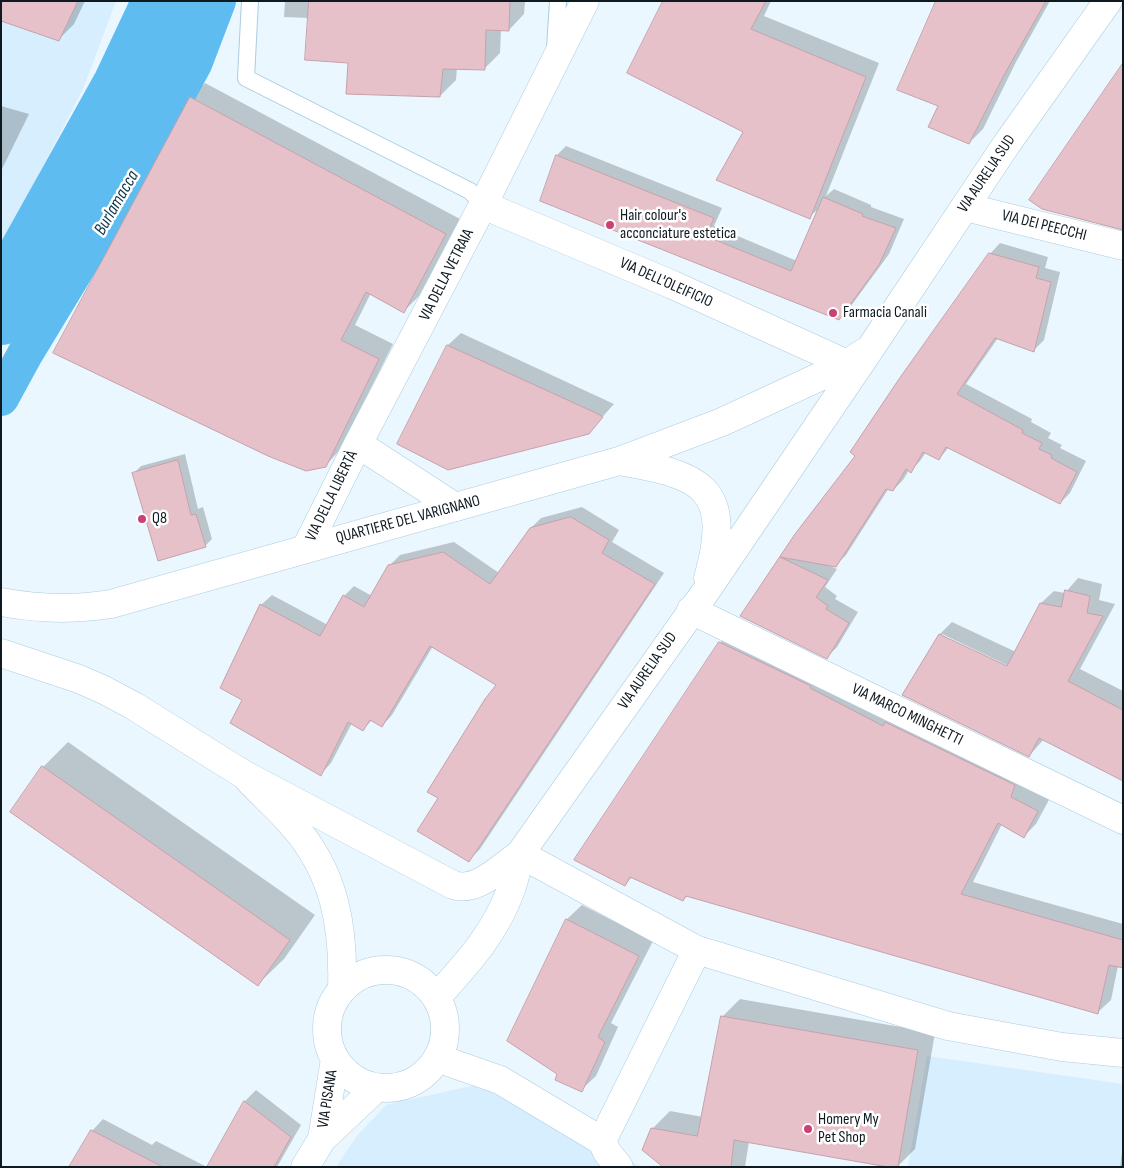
<!DOCTYPE html>
<html>
<head>
<meta charset="utf-8">
<style>
	body { margin:0 }
	#map { position:relative; width:1124px; height:1168px; overflow:hidden; background:#eaf7ff; font-family:"Sofia Sans Condensed",sans-serif }
	canvas { display:block }
	.frame { position:absolute; inset:0; border:2px solid #0e1920; pointer-events:none }
</style>
</head>
<body>
<div id="map">
<canvas width="1124" height="1168"></canvas>
<div class="frame"></div>
</div>
<script>
const context = document.querySelector('canvas').getContext('2d');
context.lineJoin = 'round';
function fill(path, color) {
  context.fillStyle = color;
  context.fill(path, 'evenodd');
}
function stroke(path, color, width, dash) {
  context.strokeStyle = color;
  context.lineWidth = width;
  context.lineCap = dash ? 'butt' : 'round';
  context.setLineDash(dash || []);
  context.stroke(path);
}
function drawText(font, color, halo, rows, align = 'center') {
  context.font = font + ' "Sofia Sans Condensed",sans-serif';
  context.lineWidth = 5;
  context.setLineDash([]);
  context.textBaseline = 'middle';
  context.strokeStyle = halo;
  context.fillStyle = color;
  for (const [text, x, y, turn = 0] of rows) {
    context.save();
    context.translate(x, y);
    context.rotate((+turn || 0) * Math.PI / 180);
    context.textAlign = isNaN(turn) ? turn : align;
    if (halo) context.strokeText(text, 0, 0);
    context.fillText(text, 0, 0);
    context.restore();
  }
}
fill(new Path2D(`
	M1,1H116L83,89L1,247Z
	M927,1056L1123,1084V1167H908Z
	M476,1085L642,1167H336L356,1137L386,1105Z`), '#d6eefd');
fill(new Path2D(`
	M10,1H85L74,24L59,39Z
	M285,1H525L524,14L509,30L501,29L500,53L484,69L457,68L456,80L440,96L349,62L309,18L284,17Z
	M665,1H771L764,16L879,63L826,196L834,189L871,205V207L904,219L889,254L848,310L839,319L557,155L566,146L722,208L714,226L797,261L821,207L809,217L744,131Z
	M938,1H1050L1016,62L983,129L969,143L939,106Z
	M205,83L460,219L419,296L404,311L371,293L355,325L393,344L340,450L325,466L191,98Z
	M1,106L29,114L1,171Z
	M1000,243L1048,257L1045,268L1060,272L1044,340L1034,350L998,338L966,384L1032,419L1031,422L1051,433L1048,438L1062,445L1060,448L1086,461L1070,493L1060,503L949,447L939,459L926,452L920,461L910,471L909,470L903,480L893,490L889,488L846,555L836,565H827L837,569L825,587L837,596L835,599L858,612L837,647L827,657L741,616L796,535L857,455L990,254Z
	M461,333L614,404L588,433L398,444L448,345Z
	M185,454L198,509L203,507L212,539L205,546L134,473L141,466Z
	M582,507L619,530L612,542L664,573L480,849L469,860L440,798L498,684L433,646L392,715L382,726L372,720L363,729L352,723L331,763L321,774L243,699L261,605L272,595L328,625L344,596L354,586L372,596L389,566L400,555L454,542L499,573L530,529L541,518Z
	M1078,578L1102,584L1099,600L1115,604L1080,669L1123,691V780L1044,739L1029,756L903,694L940,634L952,622L1016,652L1041,603L1054,591L1065,593ZM942,634L1013,668L1012,670L942,636Z
	M733,630L1050,798L1036,824L1024,836L1002,824L973,882L1123,924V967L1118,966L1111,1000L1098,1012L688,895L683,900L632,877L625,885L720,643Z
	M68,742L315,915L284,959L258,984L43,767Z
	M582,905L653,941L611,1023L618,1027L596,1076L581,1090L509,1041L567,919Z
	M740,999L935,1033L915,1149L897,1167L749,1141L745,1167H665L652,1129L670,1111L703,1117L722,1017Z
	M256,1090L301,1125L277,1167H209L245,1101Z
	M103,1119L152,1145L156,1141L207,1167H76L72,1164L92,1131Z
	M1123,1145V1167H1120Z`), '#0003');
stroke(new Path2D(`
	M1,279L112,80L145,10L148,1
	M1,398L25,354L134,174L194,64L218,1`), '#5ebcf1', 36);
stroke(new Path2D(`
	M1,314L135,84L174,1`), '#5ebcf1', 62);
const building = new Path2D(`
	M1,1H78L59,41L1,21Z
	M309,1H510L509,31L486,30L485,70L443,69L440,97L346,94L348,63L305,60Z
	M663,1H766L751,29L866,77L810,219L716,180L743,132L627,73Z
	M936,1H1046L1003,77L969,144L928,127L938,106L897,90Z
	M1123,63V230L1042,209L1029,200Z
	M190,97L446,234L404,313L366,292L341,340L379,359L326,467L306,471L268,456L53,353Z
	M556,155L714,218L706,236L791,271L823,197L863,214L862,216L896,228L879,265L839,320L540,201Z
	M989,253L1039,267L1036,278L1051,282L1034,352L995,338L957,394L1023,430L1022,433L1042,443L1039,449L1052,455L1051,458L1077,472L1060,504L946,447L939,460L923,452L911,473L906,469L893,491L886,489L836,567L780,557L828,580L816,597L828,606L826,609L849,623L827,659L740,616L795,534L855,456L850,452L899,379Z
	M447,345L596,413L603,417L589,434L448,470L397,444Z
	M178,460L191,515L196,514L206,547L158,561L132,473Z
	M571,517L609,540L602,553L655,584L469,862L417,831L438,798L427,792L485,699L496,685L430,646L382,727L370,720L363,731L348,722L321,776L230,723L242,700L220,688L260,604L320,636L343,595L364,607L388,565L443,552L490,584L530,528Z
	M1065,590L1090,596L1087,613L1103,616L1068,681L1123,710V781L1039,738L1029,757L902,695L939,634L1007,666L1040,603L1061,607Z
	M719,642L811,686L810,688L883,726L885,722L1015,785L1011,797L1038,811L1024,838L998,823L961,894L1123,940V968L1109,965L1098,1014L686,896L683,901L630,877L625,886L574,860Z
	M42,766L290,940L258,986L10,812Z
	M566,919L639,956L598,1037L605,1042L582,1092L555,1080L557,1074L507,1041Z
	M721,1016L918,1050L898,1167H888L734,1140L731,1167H663L642,1150L651,1128L697,1136Z
	M244,1101L291,1137L274,1167H207Z
	M91,1130L163,1167H69Z`);
fill(building, '#e7c1ca');
stroke(building, '#c5a1aa', 1);
const service = new Path2D(`
	M250,1L246,78L470,191L483,205
	M555,48L558,1`);
const minor = new Path2D(`
	M483,205L673,285L847,364
	M965,207L1123,246
	M358,444L455,507
	M306,548L358,444L483,205L585,1
	M691,610L1123,820
	M249,780C263,795 279,809 292,824C335,872 344,927 342,989
	M327 1029a59 59 0 1 1 118 0a59 59 0 1 1-118 0Z
	M437,997C467,963 494,935 510,892C515,880 517,866 520,854L697,950L948,1026L1062,1047L1123,1053
	M437,1058L500,1080L602,1141L607,1152L619,1167
	M322,1139L335,1059
	M602,1141L697,950
	M305,1167L322,1139L376,1088`);
const secondary = new Path2D(`
	M619,461L722,422L847,364L865,352
	M1,602C38,609 74,610 111,604L619,461C700,475 734,486 708,578
	M1,653L79,679L104,690L134,706L243,774L453,885C477,893 501,867 520,854L704,594L870,349L1006,145L1108,1`);
stroke(service, '#acccdf', 18);
stroke(minor, '#acccdf', 29);
stroke(secondary, '#acccdf', 29);
stroke(service, '#fff', 16);
stroke(minor, '#fff', 28);
stroke(secondary, '#fff', 28);
for (const [x, y, r, color] of [
	[610,225,5,"#cc4074"],
	[833,313,5,"#cc4074"],
	[142,519,5,"#cc4074"],
	[808,1129,5,"#cc4074"]
]) {
  const dot = new Path2D();
  dot.arc(x, y, r, 0, 2 * Math.PI);
  context.fillStyle = color;
  context.fill(dot);
  stroke(dot, '#fff', 2);
}
drawText('16px', '#0e1920', '#fff', [
	["VIA AURELIA SUD",987,174,-56],
	["VIA DEI PEECCHI",1044,226,14],
	["VIA DELLA VETRAIA",447,275,-63],
	["VIA DELL'OLEIFICIO",666,283,24],
	["VIA DELLA LIBERTÀ",332,496,-64],
	["QUARTIERE DEL VARIGNANO",408,520,-15],
	["VIA AURELIA SUD",648,671,-55],
	["VIA MARCO MINGHETTI",907,715,26],
	["VIA PISANA",328,1099,-81]
]);
drawText('16px', '#0e1920', '#fff', [
	["Hair colour's",620,216],
	["acconciature estetica",620,234],
	["Farmacia Canali",843,313],
	["Q8",152,519],
	["Homery My",818,1120],
	["Pet Shop",818,1138]
], 'left');
drawText('italic 18px', '#083349', '#fff', [
	["Burlamacca",117,203,-60]
]);
</script>
</body>
</html>
